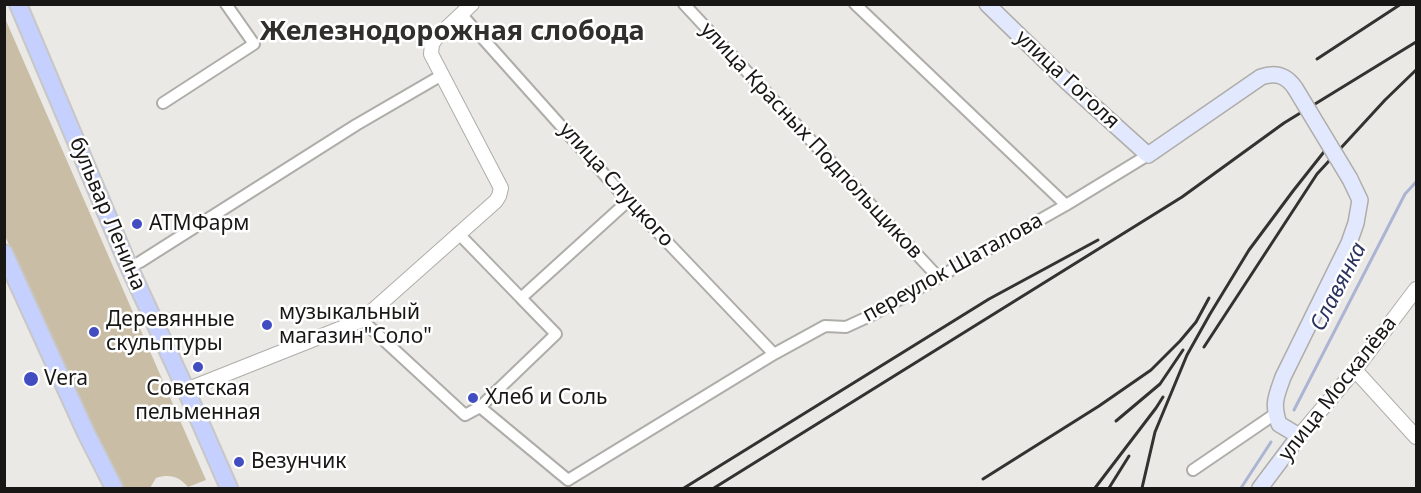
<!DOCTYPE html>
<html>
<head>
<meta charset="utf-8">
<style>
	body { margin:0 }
	#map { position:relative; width:1421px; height:493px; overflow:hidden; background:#ebe9e5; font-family:"Noto Sans",sans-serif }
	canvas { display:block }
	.frame { position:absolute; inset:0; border:6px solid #181716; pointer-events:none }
</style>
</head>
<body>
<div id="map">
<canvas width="1421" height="493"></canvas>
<div class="frame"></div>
</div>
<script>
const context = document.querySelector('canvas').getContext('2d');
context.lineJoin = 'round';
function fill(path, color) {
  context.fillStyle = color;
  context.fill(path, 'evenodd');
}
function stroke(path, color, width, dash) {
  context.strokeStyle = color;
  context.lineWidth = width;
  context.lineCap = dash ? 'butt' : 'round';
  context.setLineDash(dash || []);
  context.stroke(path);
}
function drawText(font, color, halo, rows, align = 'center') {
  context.font = font + ' "Noto Sans",sans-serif';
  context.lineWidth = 5;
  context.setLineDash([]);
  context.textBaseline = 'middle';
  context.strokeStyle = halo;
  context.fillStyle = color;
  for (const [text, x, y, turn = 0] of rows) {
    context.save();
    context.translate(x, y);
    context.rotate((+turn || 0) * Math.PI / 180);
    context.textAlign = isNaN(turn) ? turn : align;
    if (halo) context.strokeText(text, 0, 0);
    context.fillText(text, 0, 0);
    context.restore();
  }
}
fill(new Path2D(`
	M4,16L206,480L188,487C178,476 170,474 156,478L150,488H121L5,236Z`), '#cabda6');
stroke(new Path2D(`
	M1294,410L1405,194L1416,182
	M1241,488L1271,442`), '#abb4d3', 3);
const minor = new Path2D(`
	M684,4L938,277
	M855,4L1066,205
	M461,14L628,201L774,354
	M163,103L254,44L226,4
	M458,233L521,298L628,201
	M129,267L140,262L356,125L442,75
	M362,320L465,415L480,407L568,480L774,354L825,326L846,327L872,315L1066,205L1148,155
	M480,407L556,334L521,298
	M1193,470L1275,414`);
const tertiary = new Path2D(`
	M1355,370L1416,437
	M186,390L362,320L496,201L499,196L501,188L431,54L432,44L436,38L472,4
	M1299,436L1355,370L1416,289`);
const secondary = new Path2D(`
	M987,4L1066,81L1148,155L1261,77C1276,72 1286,75 1295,88
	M1260,488L1299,436L1279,424C1272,403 1276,397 1283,377L1349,243L1356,223L1360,200L1350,179`);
const primary = new Path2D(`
	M18,4L129,267L186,390L229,488
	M4,253L86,433L114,488`);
stroke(minor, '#afada9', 14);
stroke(tertiary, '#afada9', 16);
stroke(secondary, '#afada9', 18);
stroke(primary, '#c8c7c7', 20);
stroke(minor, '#fff', 10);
stroke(tertiary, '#fff', 14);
stroke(secondary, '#e2e8fe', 15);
stroke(primary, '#c5d0fe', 16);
stroke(new Path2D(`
	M1317,59L1401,4
	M1204,347L1317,174L1385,100L1416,70
	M1116,421L1160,384L1183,350
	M983,479L1099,406L1151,370L1180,341L1196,322L1209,298
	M684,488L989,299L1098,240
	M714,488L1182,197L1284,123L1416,42
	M1095,488L1156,408L1163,397
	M1109,488L1129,456
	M1142,488L1155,432L1187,355L1210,314L1249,250L1293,191L1331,143`), '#333230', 3);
const secondaryBridge = new Path2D(`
	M1295,88L1350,179`);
stroke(secondaryBridge, '#afada9', 18, []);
stroke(secondaryBridge, '#e2e8fe', 15);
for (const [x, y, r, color] of [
	[137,224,6,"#414dc1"],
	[267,325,6,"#414dc1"],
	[94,332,6,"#414dc1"],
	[198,367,6,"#414dc1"],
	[31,379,8,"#414dc1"],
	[473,398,6,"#414dc1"],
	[239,462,6,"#414dc1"]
]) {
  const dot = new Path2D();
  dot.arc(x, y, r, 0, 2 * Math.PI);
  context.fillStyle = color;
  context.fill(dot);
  stroke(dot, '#fff', 2);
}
drawText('21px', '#181716', '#fff', [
	["улица Гоголя",1067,80,43],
	["улица Красных Подпольщиков",811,141,47],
	["улица Слуцкого",616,185,48],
	["бульвар Ленина",107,214,67],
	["переулок Шаталова",953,268,-29],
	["улица Москалёва",1338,389,-52]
]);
drawText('21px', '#181716', '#fff', [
	["АТМФарм",149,224],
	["музыкальный",279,313],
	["магазин\"Соло\"",279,337],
	["Деревянные",106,320],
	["скульптуры",106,344],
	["Vera",44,379],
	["Советская",198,389,"center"],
	["пельменная",198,413,"center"],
	["Хлеб и Соль",485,398],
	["Везунчик",251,462]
], 'left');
drawText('italic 22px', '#2c345f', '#fff', [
	["Славянка",1339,287,-63]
]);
drawText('bold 27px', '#312f2c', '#fff', [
	["Железнодорожная слобода",452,32]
]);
</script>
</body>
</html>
